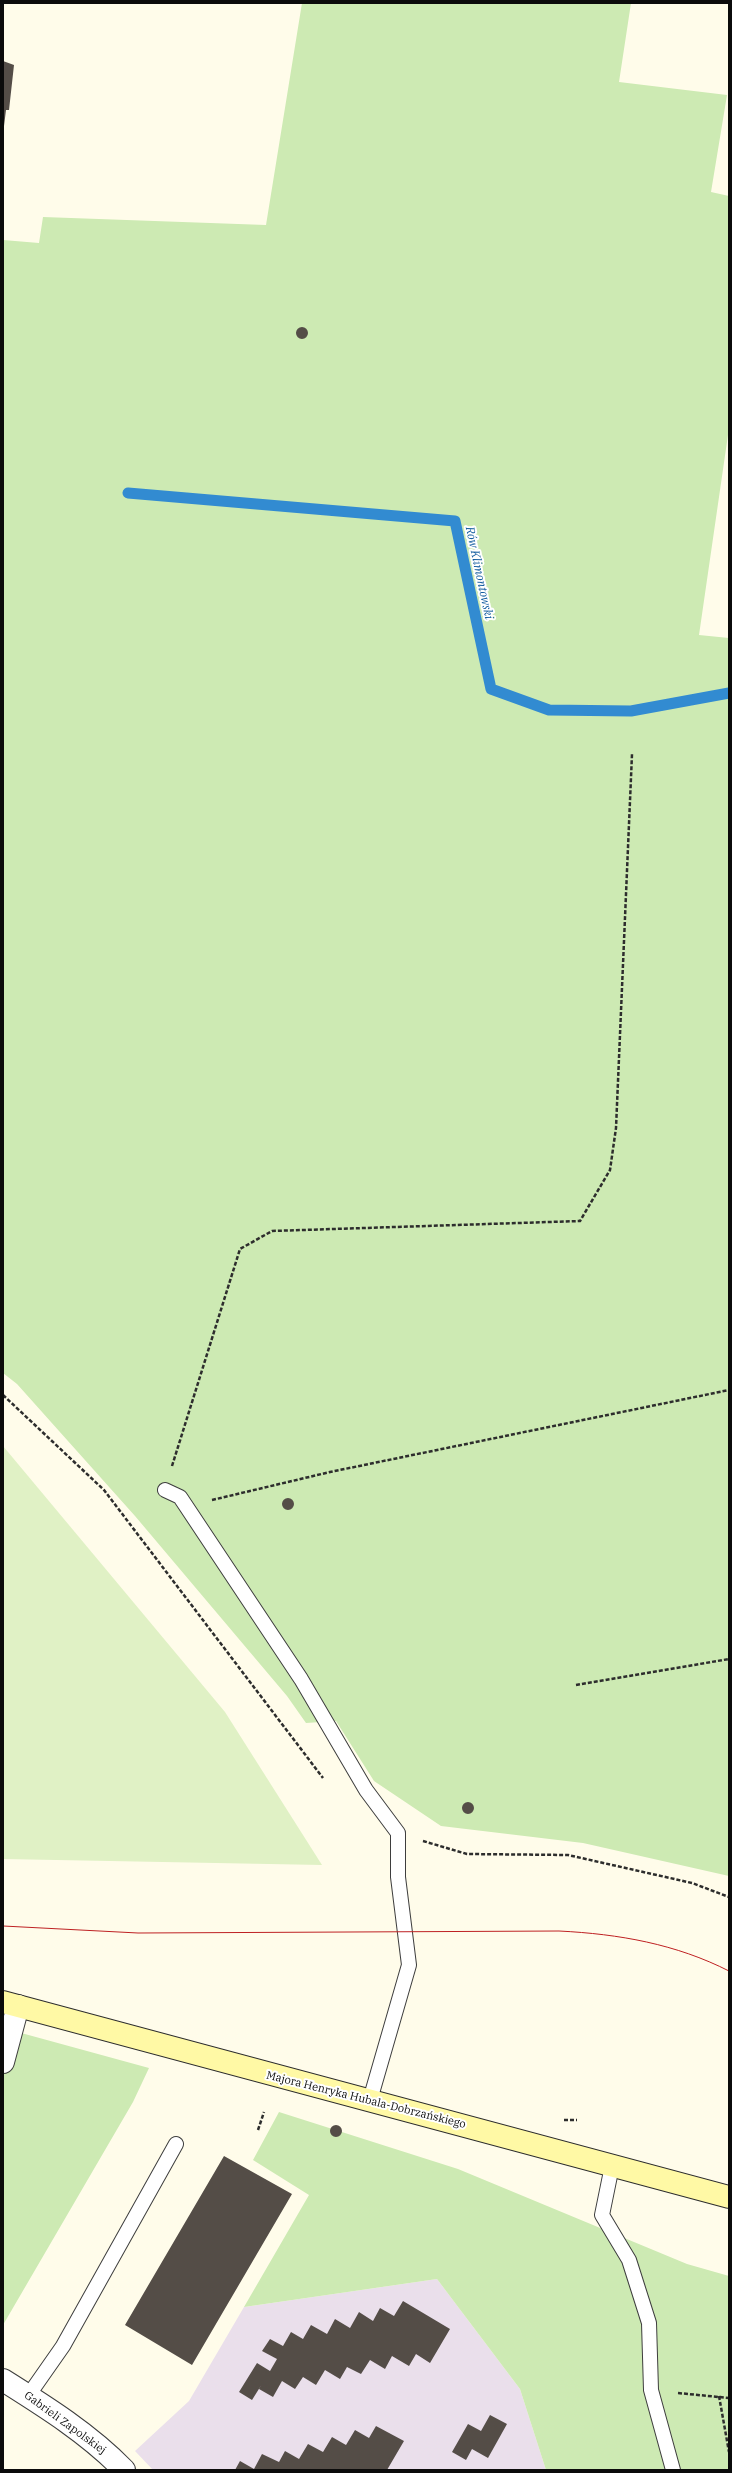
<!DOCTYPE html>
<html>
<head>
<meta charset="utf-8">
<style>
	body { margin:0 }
	#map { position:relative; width:732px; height:2473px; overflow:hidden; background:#fffcea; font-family:"IBM Plex Serif",serif }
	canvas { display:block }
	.frame { position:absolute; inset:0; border:4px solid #0b0b0b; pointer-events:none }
</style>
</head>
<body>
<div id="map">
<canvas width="732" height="2473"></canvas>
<div class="frame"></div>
</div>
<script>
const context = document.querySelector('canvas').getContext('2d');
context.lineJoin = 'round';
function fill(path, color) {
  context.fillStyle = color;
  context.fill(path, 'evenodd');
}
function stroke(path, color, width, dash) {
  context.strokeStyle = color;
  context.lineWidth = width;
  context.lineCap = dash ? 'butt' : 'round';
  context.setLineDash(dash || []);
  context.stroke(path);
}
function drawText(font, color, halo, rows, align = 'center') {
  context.font = font + ' "IBM Plex Serif",serif';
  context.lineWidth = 4;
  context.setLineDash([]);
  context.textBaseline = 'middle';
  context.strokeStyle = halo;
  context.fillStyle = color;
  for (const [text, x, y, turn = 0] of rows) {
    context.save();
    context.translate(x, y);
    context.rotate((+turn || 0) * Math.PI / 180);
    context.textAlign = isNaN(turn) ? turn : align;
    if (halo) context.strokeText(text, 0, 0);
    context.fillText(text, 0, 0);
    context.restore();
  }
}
fill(new Path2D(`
	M437,2279L520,2389L546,2470H153L135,2451L189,2401L244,2307Z`), '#eadfeb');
fill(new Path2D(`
	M302,3H631L619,82L727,95L711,192L729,196V428L699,635L729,638V1876L583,1843L441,1826L374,1781L336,1721L306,1723L287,1696L135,1516L17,1384L3,1373V240L39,243L43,217L266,225Z
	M3,2028L149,2068L133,2102L3,2325Z
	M279,2112L458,2169L687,2264L729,2276V2470H546L520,2389L437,2279L244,2307L309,2195L253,2160Z`), '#cdeab3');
fill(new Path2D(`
	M3,1446L225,1712L322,1865L3,1859Z`), '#e0f1c5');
stroke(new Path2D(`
	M128,493L455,521L491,689L549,710L631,711L729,693`), '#328bd1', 11);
fill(new Path2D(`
	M3,61L14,65L9,110H6L4,126Z
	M296 333a6 6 0 1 1 12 0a6 6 0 1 1-12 0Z
	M282 1504a6 6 0 1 1 12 0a6 6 0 1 1-12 0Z
	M462 1808a6 6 0 1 1 12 0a6 6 0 1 1-12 0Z
	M330 2131a6 6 0 1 1 12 0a6 6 0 1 1-12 0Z
	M224,2156L292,2194L192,2365L125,2325Z
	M403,2301L450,2329L430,2363L416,2354L409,2366L392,2356L385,2369L370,2360L361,2374L347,2367L340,2379L325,2370L316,2385L303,2377L295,2389L282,2381L273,2397L259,2389L262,2384L252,2400L239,2392L257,2363L270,2371L277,2359L262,2351L270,2339L283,2346L291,2332L303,2339L311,2325L327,2334L335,2319L350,2328L359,2312L373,2321L380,2308L394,2316Z
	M490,2415L507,2424L488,2458L472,2449L466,2460L452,2452L468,2424L481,2431Z
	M376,2426L404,2441L387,2470H235L240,2461L254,2469L262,2454L279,2462L285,2451L299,2459L308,2444L323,2452L332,2437L346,2445L355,2430L369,2438Z`), '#544d47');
const lane = new Path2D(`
	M165,1490L180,1497L186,1506L301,1679L366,1790L398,1833V1877L409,1965L370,2100
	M612,2166L602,2215L629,2260L649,2323L651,2390L673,2470
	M28,2396L63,2346L176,2144`);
const street = new Path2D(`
	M3,2062L18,2006
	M3,2380C46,2407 89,2434 124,2470`);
const secondary = new Path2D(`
	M3,2002L729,2197`);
stroke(lane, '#3e3e3e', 16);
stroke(street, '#3e3e3e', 24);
stroke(secondary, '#2d2d2d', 24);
stroke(new Path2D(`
	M3,1395L104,1490L323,1778
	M172,1466L240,1249L272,1231L580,1221L610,1170L616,1128L632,754
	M212,1500L330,1472L729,1390
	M576,1685L729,1659
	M423,1841L467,1854L568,1855L692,1883L729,1897
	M564,2120H577
	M258,2130L264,2112
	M678,2393L729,2398
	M719,2396L729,2452`), '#2d2d2d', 2.5, [4, 2]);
stroke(lane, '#fff', 14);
stroke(street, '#fff', 22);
stroke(secondary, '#fff9a5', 22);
stroke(new Path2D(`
	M3,1926L138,1933L559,1931C619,1934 676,1944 729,1971`), '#be2022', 1);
drawText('11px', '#0b0b0b', '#fff', [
	["Majora Henryka Hubala-Dobrzańskiego",366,2100,14],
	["Gabrieli Zapolskiej",65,2423,36]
]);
drawText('italic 12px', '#125c9f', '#fff', [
	["Rów Klimontowski",479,573,78]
]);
</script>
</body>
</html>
